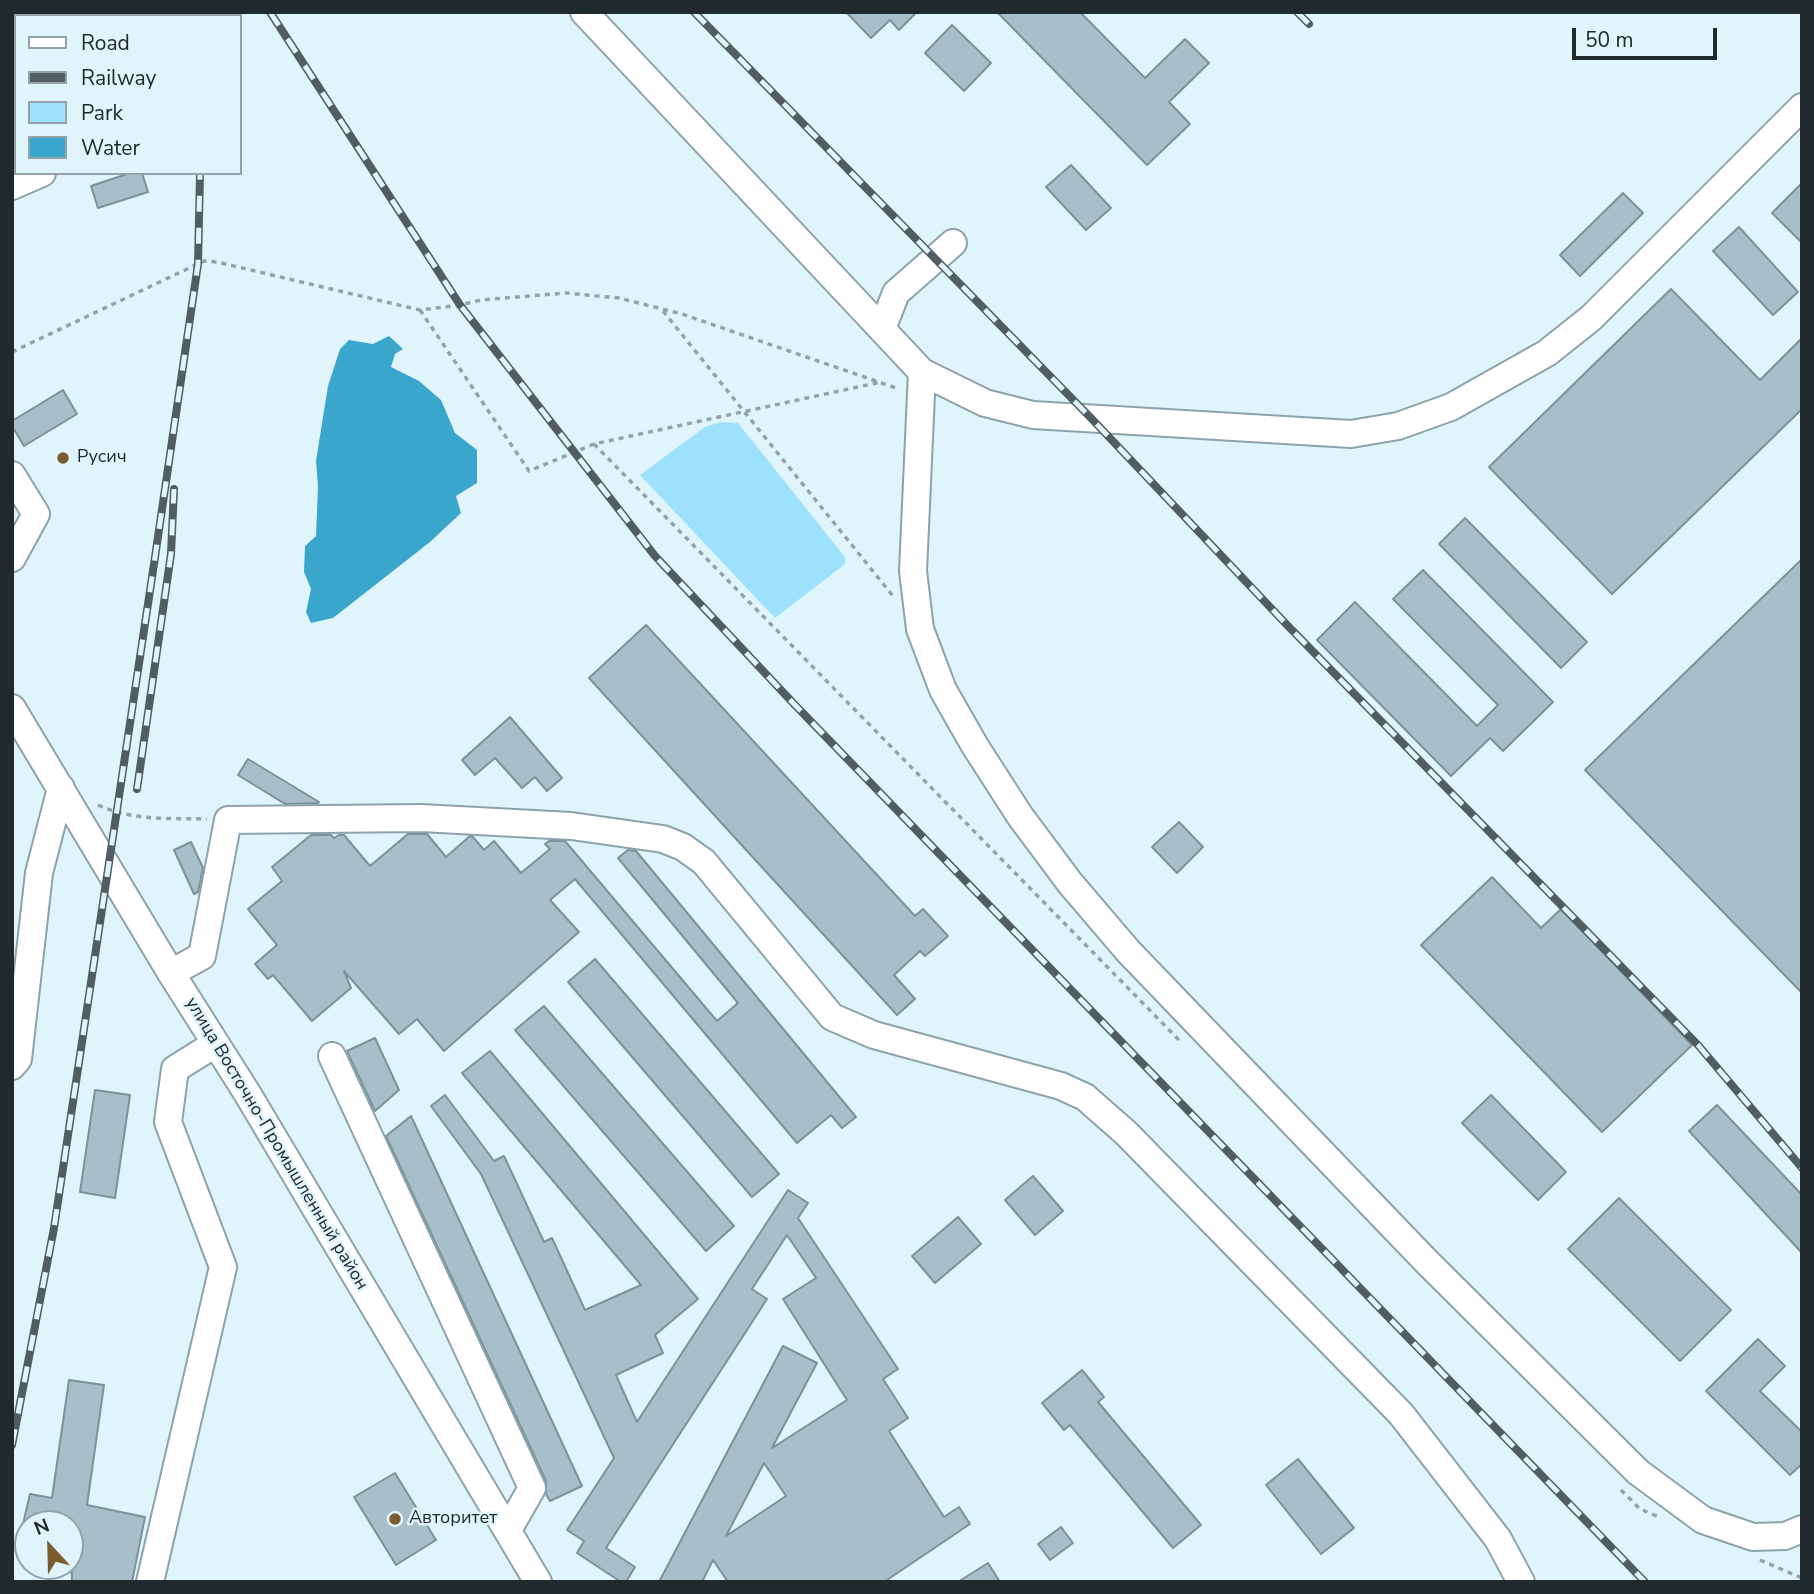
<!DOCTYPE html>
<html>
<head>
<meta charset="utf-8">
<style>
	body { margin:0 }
	#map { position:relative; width:1814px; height:1594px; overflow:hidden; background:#e0f4fc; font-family:"Nunito Sans",sans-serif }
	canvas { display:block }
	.frame { position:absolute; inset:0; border:14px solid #202a2d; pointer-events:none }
	.legend { position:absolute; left:14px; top:14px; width:228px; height:161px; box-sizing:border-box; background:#e0f4fc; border:2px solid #93a3a9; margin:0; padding:9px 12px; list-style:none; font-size:21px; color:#202a2d }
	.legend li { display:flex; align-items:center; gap:14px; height:35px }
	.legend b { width:35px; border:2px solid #93a3a9 }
	.north { position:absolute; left:14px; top:1510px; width:70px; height:70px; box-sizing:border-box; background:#e0f4fc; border:2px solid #93a3a9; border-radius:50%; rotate:338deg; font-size:19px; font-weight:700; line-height:28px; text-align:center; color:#202a2d }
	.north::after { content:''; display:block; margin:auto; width:24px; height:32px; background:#7a5c30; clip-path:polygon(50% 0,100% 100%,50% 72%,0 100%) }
	.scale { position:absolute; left:1572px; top:28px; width:145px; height:32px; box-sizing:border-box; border:4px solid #202a2d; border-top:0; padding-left:9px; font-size:21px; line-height:24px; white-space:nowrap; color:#202a2d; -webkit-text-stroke:5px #e0f4fc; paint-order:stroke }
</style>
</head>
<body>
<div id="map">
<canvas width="1814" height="1594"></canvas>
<div class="frame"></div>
<ul class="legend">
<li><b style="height:9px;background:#fff"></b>Road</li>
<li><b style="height:9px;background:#505d61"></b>Railway</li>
<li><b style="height:19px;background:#9de1fd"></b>Park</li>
<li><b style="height:19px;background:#3ba6cc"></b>Water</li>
</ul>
<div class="north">N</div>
<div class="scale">50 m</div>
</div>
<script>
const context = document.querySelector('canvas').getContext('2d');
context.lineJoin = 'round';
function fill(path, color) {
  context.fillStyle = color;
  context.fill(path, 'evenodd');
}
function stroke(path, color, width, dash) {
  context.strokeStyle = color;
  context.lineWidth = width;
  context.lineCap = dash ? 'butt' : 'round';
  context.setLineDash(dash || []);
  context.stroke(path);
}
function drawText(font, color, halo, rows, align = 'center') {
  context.font = font + ' "Nunito Sans",sans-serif';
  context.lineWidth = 5;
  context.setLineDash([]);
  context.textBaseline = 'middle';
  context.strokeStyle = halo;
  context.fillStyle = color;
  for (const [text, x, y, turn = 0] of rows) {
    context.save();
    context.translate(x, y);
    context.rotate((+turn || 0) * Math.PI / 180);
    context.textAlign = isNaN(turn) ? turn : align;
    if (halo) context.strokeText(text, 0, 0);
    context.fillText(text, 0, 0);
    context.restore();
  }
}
fill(new Path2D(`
	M721,422L738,423L845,557V564L775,618L640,475L705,427Z`), '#9de1fd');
fill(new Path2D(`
	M389,336L403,349L395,354L391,367L419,381L441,400L455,433L477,450V483L456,496L461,513L430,542L333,618L311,623L306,612L311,589L304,572L305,546L316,536L318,486L316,461L328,386L340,349L349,340L373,344Z`), '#3ba6cc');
const building = new Path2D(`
	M846,12H917L899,30L890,20L871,38Z
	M997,12H1080L1145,78L1185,39L1209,63L1169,102L1190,124L1147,165Z
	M952,25L991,63L964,91L925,53Z
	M1071,165L1111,208L1086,230L1046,187Z
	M130,173H142L148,192L98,208L91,186Z
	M1802,183V243L1772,213Z
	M1623,193L1643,213L1580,276L1560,255Z
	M1739,227L1798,292L1773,315L1713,251Z
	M1671,289L1760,380L1802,338V409L1612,594L1489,467Z
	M63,390L77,414L24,446L12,426V421Z
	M1465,518L1587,642L1561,668L1439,544Z
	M1802,559V993L1585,770Z
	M1423,570L1553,702L1503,751L1490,738L1451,776L1317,640L1355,602L1477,726L1498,705L1393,599Z
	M646,625L915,916L923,909L948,936L925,956L920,951L894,975L915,999L897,1015L589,678Z
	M510,717L562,778L547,791L535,777L522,788L495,758L475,775L462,760Z
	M248,759L319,802L318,803L285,804L238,775Z
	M1179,822L1203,847L1177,873L1152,847Z
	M408,834H427L446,857L470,836L473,837L484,850L494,841L521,873L550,849L545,844L549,841H565L717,1021L738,1003L618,858L628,850L636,851L856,1117L842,1128L831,1115L797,1143L575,879L550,900L579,932L444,1051L417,1019L399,1034L344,971L351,988L312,1021L273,975L268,979L255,964L277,945L248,909L282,881L272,867L311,835H331L334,838L339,835H344L370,866Z
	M191,842L203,868L198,892L194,894L174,850Z
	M1492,877L1541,928L1561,909L1692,1045L1602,1132L1421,945Z
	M595,959L779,1174L752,1197L568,982Z
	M544,1006L734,1226L706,1251L515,1030Z
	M375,1038L399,1090L375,1111L347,1051Z
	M490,1051L698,1299L655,1335L663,1353L616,1375L637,1422L788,1190L808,1203L798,1218L898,1369L883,1379L908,1418L889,1431L944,1517L959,1507L970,1524L884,1582H728L713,1560L702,1582H659L783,1346L817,1363L772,1448L847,1400L783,1299L816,1278L787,1235L752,1289L767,1299L606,1548L635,1567L626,1582H621L577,1553L584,1541L567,1530L614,1458L481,1174L431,1106L445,1095L494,1161L504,1156L544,1242L552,1238L585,1310L641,1285L462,1073ZM764,1463L786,1496L726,1536L763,1465Z
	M95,1090L130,1095L115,1198L80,1192Z
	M1491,1095L1566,1172L1538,1200L1462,1123Z
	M1717,1105L1802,1195V1253L1689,1131Z
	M411,1116L582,1486L550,1501L546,1494V1481L386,1136Z
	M1033,1176L1063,1211L1035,1235L1005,1200Z
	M1619,1198L1731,1310L1680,1361L1568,1249Z
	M958,1217L981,1244L935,1283L912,1256Z
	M1758,1339L1785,1366L1760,1391L1802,1432V1464L1790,1475L1706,1391Z
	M1082,1370L1104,1397L1098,1402L1201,1525L1173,1548L1070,1425L1064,1430L1042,1403Z
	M69,1380L104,1385L87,1505L145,1517L132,1582H72L70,1524H23L30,1494L52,1498Z
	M1298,1459L1354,1528L1321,1554L1266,1485Z
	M395,1473L436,1540L396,1565L354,1497Z
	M1061,1527L1073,1543L1050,1560L1038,1544Z
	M988,1563L1000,1582H958Z`);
fill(building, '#a7bfc9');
stroke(building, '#7b929b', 2);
const minor = new Path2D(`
	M584,12L922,372L985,403L1033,415L1351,434L1398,426L1451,407L1547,353L1591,318L1802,107
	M12,186L42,173
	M882,329L896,293L953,243
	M922,372L913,571L920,629L943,690L975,746L1020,816L1070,883L1128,951L1426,1261L1638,1472L1703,1520L1753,1537L1785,1536L1802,1529
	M12,475L36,514L12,558
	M12,708L171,973L247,1093L538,1582
	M171,973L202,956L228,820L421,818L571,826L663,839L683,847L704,862L832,1017L874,1035L1061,1086L1085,1097L1126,1133L1401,1414L1498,1539L1521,1582
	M332,1056L532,1488L508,1530
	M12,1066L18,1059L39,873L61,788
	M150,1582L223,1267L168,1122L175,1069L215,1044`);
stroke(minor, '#8ca3ad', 30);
stroke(new Path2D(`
	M420,310L529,471L594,444L881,382
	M663,311L893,596
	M12,352L204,261L217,262L420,310L460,305L481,300L566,293L619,298L682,314L899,389
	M594,444L1179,1040
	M98,805C132,821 169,818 207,819
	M1621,1490L1640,1509L1659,1517
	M1760,1560L1802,1578`), '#93a3a9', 3.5, [5, 5]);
stroke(minor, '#fff', 26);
const rail = new Path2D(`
	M183,12L184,16
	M270,12L460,305L655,556L795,705L1645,1582
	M694,12L1090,417L1288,626L1698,1045L1802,1168
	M1297,12L1309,24
	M137,789L171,554L174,489
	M12,1445L54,1228L154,564L198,264L200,173`);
stroke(rail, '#505d61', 8);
stroke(rail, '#e0f4fc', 5, [16]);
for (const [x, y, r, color] of [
	[63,458,7,"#7a5c30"],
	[395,1519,7,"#7a5c30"]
]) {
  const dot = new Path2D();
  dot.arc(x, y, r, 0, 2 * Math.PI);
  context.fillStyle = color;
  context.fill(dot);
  stroke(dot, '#e0f4fc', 2.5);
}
drawText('18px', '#202a2d', '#e0f4fc', [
	["Русич",77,458],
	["Авторитет",409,1519]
], 'left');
drawText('18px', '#202a2d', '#e0f4fc', [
	["улица Восточно-Промышленный район",276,1144,59]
]);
</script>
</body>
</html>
